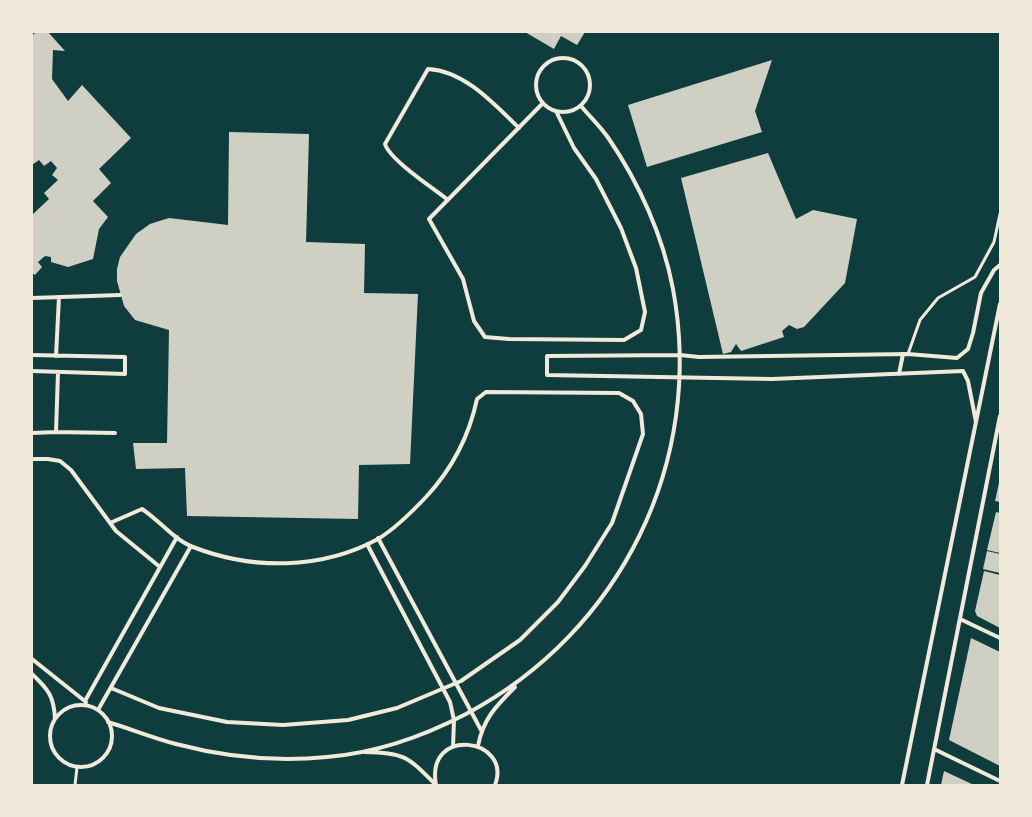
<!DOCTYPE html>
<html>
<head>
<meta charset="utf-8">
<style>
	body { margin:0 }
	#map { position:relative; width:1032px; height:817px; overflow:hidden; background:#0f3d3e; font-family:Karla,sans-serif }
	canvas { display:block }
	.frame { position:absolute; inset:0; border:33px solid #f1e9da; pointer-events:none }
</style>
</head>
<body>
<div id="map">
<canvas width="1032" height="817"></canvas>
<div class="frame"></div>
</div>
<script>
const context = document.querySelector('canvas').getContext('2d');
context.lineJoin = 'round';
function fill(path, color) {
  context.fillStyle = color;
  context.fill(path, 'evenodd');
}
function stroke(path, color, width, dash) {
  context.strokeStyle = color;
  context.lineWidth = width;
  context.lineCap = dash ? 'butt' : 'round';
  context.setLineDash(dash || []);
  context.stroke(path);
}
fill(new Path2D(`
	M36,32H48L65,51L53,50L52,79L68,101L82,85L131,138L99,169L111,183L93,201L108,217L99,229L93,259L68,267L51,262V257L45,256L38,262L42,267L35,275L32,273V215L49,199L44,193L58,180L52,175L57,168L51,161L44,166L39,160L32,165V36Z
	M525,32H585L577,45L561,36L554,49Z
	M772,60L755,111L762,132L647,167L628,105Z
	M229,132L309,134L306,242L365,244L364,293L418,294L410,464L359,465L358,519L187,516L185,468L136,469L133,443H167L169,330L135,320L124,306L117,281V269L120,257L136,234L150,224L169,218L228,225Z
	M768,153L796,219L813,210L857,219L845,283L804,327L797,329L789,325L782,331L784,337L741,351L736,344L731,352L723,354L681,178Z
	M999,483H1000V502L995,501Z
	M996,512L1000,513V553L987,550Z
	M987,551L1000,554V573L983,569Z
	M984,571L1000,575V628L977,616L975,611Z
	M971,638L1000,652V766L949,740Z
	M944,771L974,785H941Z`), '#cfcfc3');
stroke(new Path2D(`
	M908,354L920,320L938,298L975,277L994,242L1000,214
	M75,785L77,767`), '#f1e9da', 3);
stroke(new Path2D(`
	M536 85a27 27 0 1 1 54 0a27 27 0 1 1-54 0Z
	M543,103L429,219L463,279L474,321L485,337L509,339L624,340L641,330L645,312L636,268L621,228L596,179L574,148L556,111
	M448,200C433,188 390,160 385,144L428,69C465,71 494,104 519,128
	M32,298L120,295
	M32,355L125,357V374L32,371
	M56,356L59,297
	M58,372L56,432L115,433
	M899,374L903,354
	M976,422L968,381L963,371L772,379L547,375V356L680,355L699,357L908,354L957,358L968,349L973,333L981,293L994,270L1000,265
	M32,433L56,432
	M32,459H48L60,461L71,470L116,531L160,567
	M110,523L142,509C159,520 174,540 193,547C252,570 321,570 378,539C396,528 411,513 426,497C452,469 469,437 477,399L486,392L619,393L633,401L641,414L643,434L612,523L585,566L558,602L520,640L461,681L397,708L348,720L283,725L227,722L159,708L111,688
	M378,538L481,730
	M367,544L450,702L454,720L453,747
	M960,619L1000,638
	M32,659L86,702
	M32,674C48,689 54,696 55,719
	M85,701L177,537
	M50 736a31 31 0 1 1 62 0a31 31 0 1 1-62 0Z
	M98,710L191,546
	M108,722C131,729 153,738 176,744C225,757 276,762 327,757C375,753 424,736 466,714C621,632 705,461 673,289C663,236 639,183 609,139C601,127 590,117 581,106
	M478,746C483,719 496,706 515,687
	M934,749L1000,781
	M364,752C405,753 407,756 436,785
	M436,785C425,725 513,738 495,785
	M902,785L1000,304
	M927,785L1000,416`), '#f1e9da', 4);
</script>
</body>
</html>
